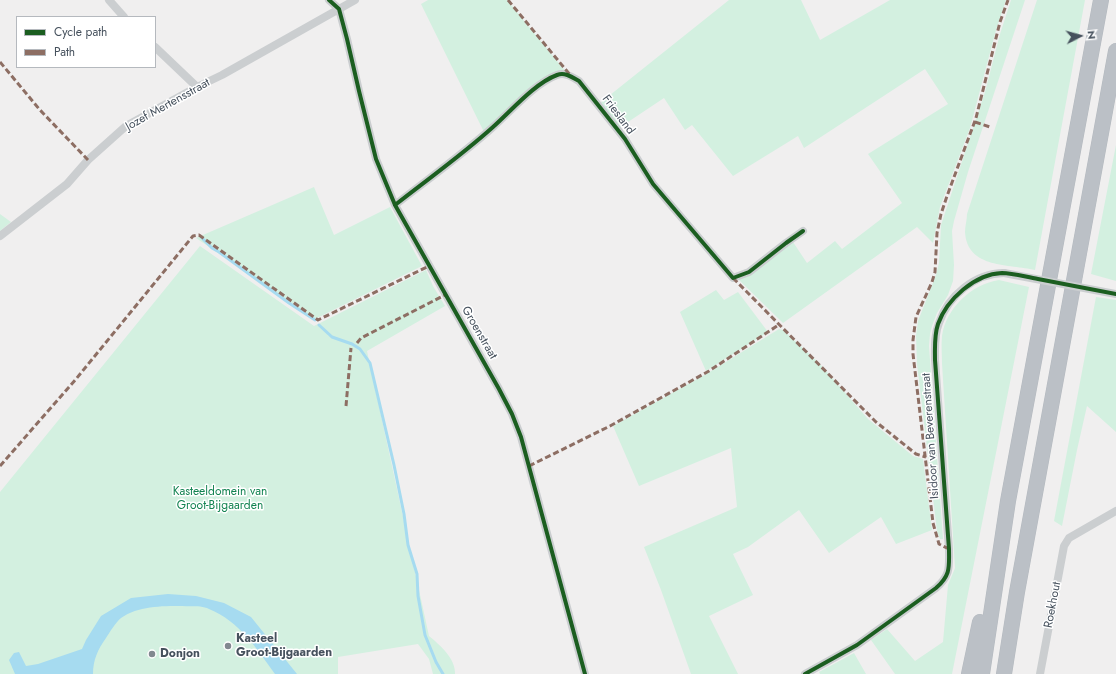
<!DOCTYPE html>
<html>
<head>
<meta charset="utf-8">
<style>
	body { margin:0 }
	#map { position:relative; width:1116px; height:674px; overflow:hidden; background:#f0efef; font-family:Jost,sans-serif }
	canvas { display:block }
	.legend { position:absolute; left:16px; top:16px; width:140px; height:52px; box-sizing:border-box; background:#fff; border:1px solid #b5b9be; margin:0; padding:5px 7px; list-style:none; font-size:12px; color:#46515d }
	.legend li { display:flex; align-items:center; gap:8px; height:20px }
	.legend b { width:20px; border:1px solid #b5b9be }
	.north { position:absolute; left:1060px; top:16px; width:40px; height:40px; -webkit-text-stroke:3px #fff; paint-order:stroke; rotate:84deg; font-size:11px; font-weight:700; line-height:16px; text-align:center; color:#46515d }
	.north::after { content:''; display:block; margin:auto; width:14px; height:18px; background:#46515d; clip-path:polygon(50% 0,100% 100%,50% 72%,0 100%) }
</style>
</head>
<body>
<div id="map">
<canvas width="1116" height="674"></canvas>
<ul class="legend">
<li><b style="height:5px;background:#1b5e20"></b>Cycle path</li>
<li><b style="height:5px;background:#8d6e63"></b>Path</li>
</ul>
<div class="north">N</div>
</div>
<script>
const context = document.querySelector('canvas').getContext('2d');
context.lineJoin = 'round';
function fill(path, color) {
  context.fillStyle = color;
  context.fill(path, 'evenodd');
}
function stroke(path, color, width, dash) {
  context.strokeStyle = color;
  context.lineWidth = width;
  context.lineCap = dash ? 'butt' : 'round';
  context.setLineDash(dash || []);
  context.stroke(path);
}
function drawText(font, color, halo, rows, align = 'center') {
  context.font = font + ' Jost,sans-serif';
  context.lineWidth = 3;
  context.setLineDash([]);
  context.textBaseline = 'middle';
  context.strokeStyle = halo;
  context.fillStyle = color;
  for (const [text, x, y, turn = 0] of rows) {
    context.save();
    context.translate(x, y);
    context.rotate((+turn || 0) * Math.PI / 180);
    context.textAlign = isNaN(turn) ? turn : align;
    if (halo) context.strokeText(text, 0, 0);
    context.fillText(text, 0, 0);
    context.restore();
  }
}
fill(new Path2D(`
	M428,0H507L566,72H559L484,132L421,4Z
	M729,0H801L820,40L890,0H1006L996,30L970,128L940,207L933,243L917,227L783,323L738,279L793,242L807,263L835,241L842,249L902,203L868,154L948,104L925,69L804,148L798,136L733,176L692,125L685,130L664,98L619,128L600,103Z
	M1011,0H1025L968,172L954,221L952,231L954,265L953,281L948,295L937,313L932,326L930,334L929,346L943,539H940L937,531L917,364L916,336L918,321L936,275L939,263L941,225L985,92L1000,34Z
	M1037,0H1085L1035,270C1010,264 967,269 965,232C965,226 967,220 967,214Z
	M1116,145V281L1091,274Z
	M314,187L334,235L390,207L422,266L315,319L196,238Z
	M0,214L11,222L0,231Z
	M200,246L314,326L426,270L433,286L445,306L367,351L429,636C440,645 456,659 455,674H433L429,659L418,644L338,657V674H0V492Z
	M999,280L1029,287L952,674H895L871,640L887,629L915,661L943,642L948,585L955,568L942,364C942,355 941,345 942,336C946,308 972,284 999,280Z
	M716,290L724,300L738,292L768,332L706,371L680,312Z
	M1096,297L1116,300V432L1087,406L1077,450L1062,526L1054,521Z
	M779,329L783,330L819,363L868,419L913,456L923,459L932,530L896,544L881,517L829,553L799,510L748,547L733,554L753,595L709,616L738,674H691L661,590L644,547L737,507L731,448L639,486L613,426L708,373Z
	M854,653L866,674H820L819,672Z`), '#d3f0e0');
fill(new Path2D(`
	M168,594L196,596L224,603L251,617L297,674H275C257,649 239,621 209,609C201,605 190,607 182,606C161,606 138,606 121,618C115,623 110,632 106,638C98,649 93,660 93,674H15L9,660L14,653L19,652L26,666L38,664L82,649L86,640L101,616L131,598Z`), '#a6dbf0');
stroke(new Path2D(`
	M202,238L212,248L219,252L289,303L315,320
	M319,325L332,337L352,344L360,349L370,363L394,465L404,514L408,545L417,574L418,596L425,635L436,662L443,674`), '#a6dbf0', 3);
const motorway = new Path2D(`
	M969,674L980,622
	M982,674L1008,501L1101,0
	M1004,674L1017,592L1116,51`);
stroke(motorway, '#b4b9bf', 16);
stroke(new Path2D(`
	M109,0L124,17
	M329,0L339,9L347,39L359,91L376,159L395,205L499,389L512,414L521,437L585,674
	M155,47L197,87
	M395,205C428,179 462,155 493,127C511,111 535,83 557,75C565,72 572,77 579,81L625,139L653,184L733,278L749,272L786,243L803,231
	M0,236L67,184L88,160L126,126L197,87L222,75L355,0
	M805,674L857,645L936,588C951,575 949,567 949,549L935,360C935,348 934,335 939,323C948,296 975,273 1004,273
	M1040,674L1064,546L1069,538L1116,511`), '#cbced0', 8);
stroke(motorway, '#bbc0c6', 15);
stroke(new Path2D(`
	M1004,273L1116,294`), '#cbced0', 8);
stroke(new Path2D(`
	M508,0L571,76
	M0,62L40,110L88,160
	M975,122L990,127
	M733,278L876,422L916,454L926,457
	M357,343L361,338L445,295
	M346,406L351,348
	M0,466L76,379L193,236L199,235L318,320L429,266
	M529,466L610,426L709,371L780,324
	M949,549L939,544L933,523L913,354V340L916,317L932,282L935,272L937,233L941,214L947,196L976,118L1000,22L1008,0`), '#8d6e63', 3, [6, 3]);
stroke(new Path2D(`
	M329,0L339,9L347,39L359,91L376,159L395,205L499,389L512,414L521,437L585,674
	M395,205C428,179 462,155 493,127C511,111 535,83 557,75C565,72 572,77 579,81L625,139L653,184L733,278L749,272L786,243L803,231
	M805,674L857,645L936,588C951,575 949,567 949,549L935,360C935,348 934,336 938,324C947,299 975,274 1002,273C1013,273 1026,277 1038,279C1064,284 1090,289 1116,294`), '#1b5e20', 4);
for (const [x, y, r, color] of [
	[228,646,4,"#828890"],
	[152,654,4,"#828890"]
]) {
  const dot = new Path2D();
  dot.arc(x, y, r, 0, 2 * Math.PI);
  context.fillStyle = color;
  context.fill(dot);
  stroke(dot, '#fff', 1.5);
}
drawText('12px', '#46515d', '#fff', [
	["Jozef Mertensstraat",168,105,-29],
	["Friesland",618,115,53],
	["Groenstraat",479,333,60],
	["Isidoor van Beverenstraat",931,436,-94],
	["Roekhout",1053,605,-79]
]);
drawText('12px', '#128351', '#fff', [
	["Kasteeldomein van",220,492],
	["Groot-Bijgaarden",220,506]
]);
drawText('bold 12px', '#46515d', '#fff', [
	["Kasteel",236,639],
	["Groot-Bijgaarden",236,653],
	["Donjon",160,654]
], 'left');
</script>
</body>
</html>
